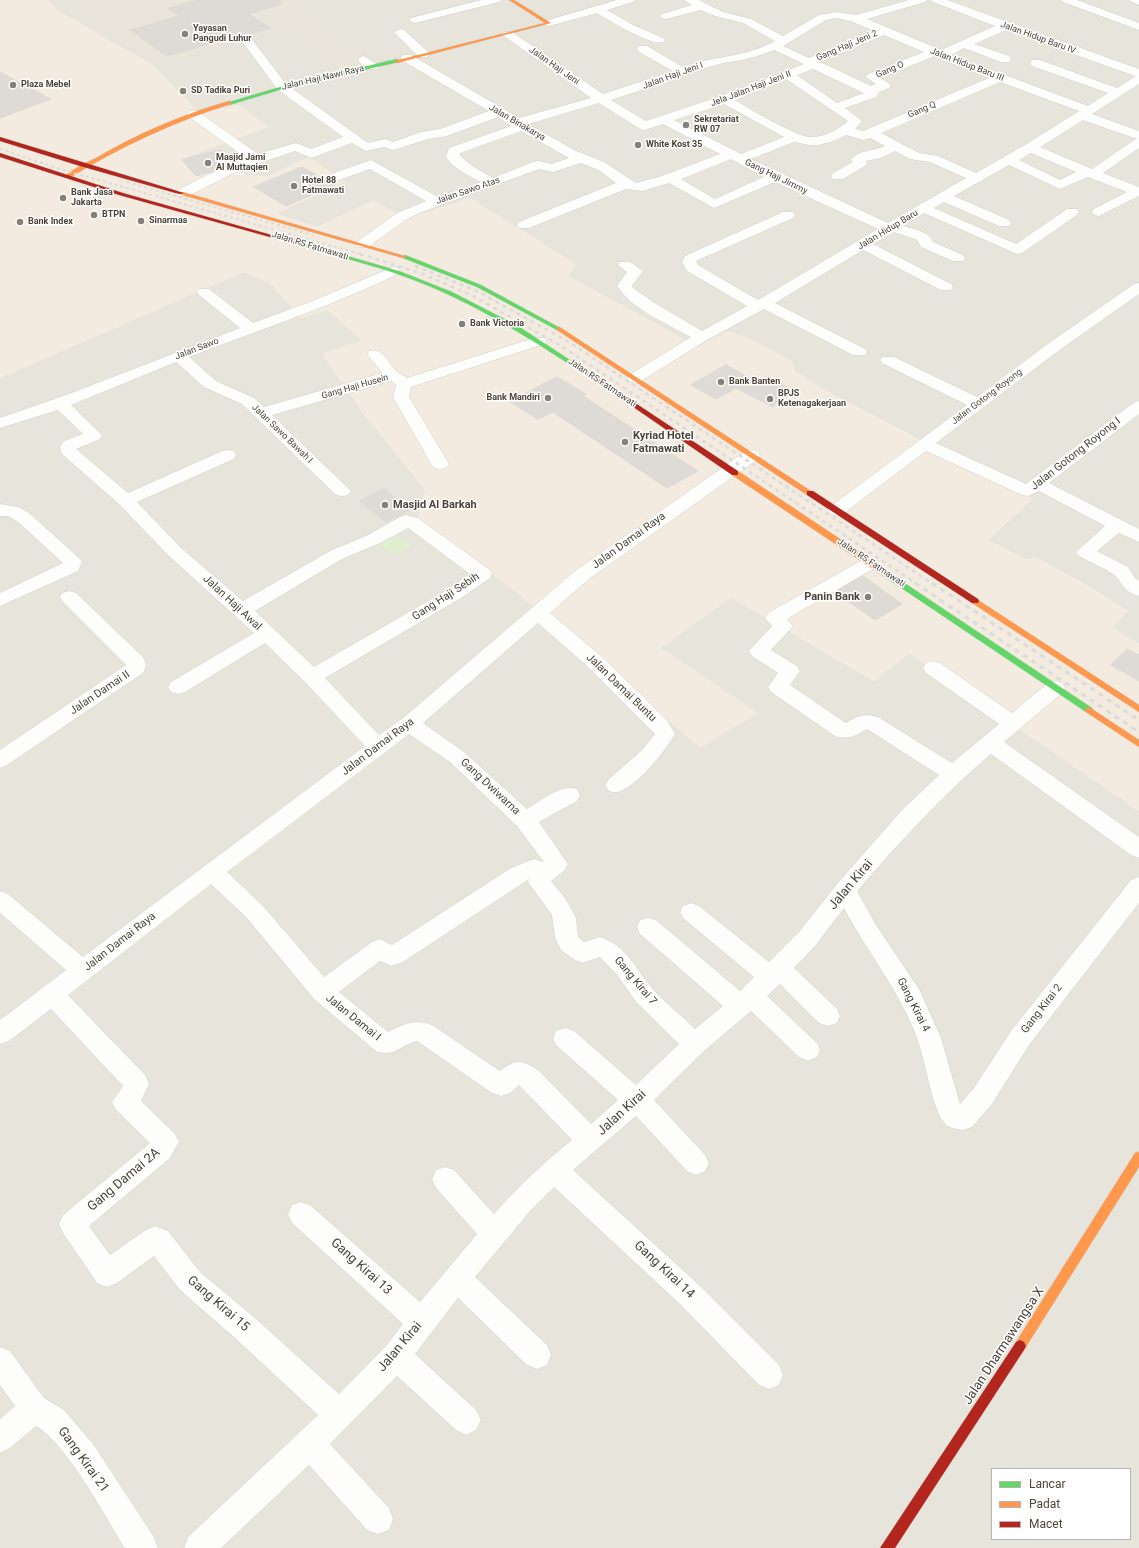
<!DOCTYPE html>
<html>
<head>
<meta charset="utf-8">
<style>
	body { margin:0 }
	#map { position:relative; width:1139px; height:1548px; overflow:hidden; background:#f4f2ee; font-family:Roboto,sans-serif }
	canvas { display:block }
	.legend { position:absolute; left:991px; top:1468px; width:140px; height:72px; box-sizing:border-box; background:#fff; border:1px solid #b7b4b0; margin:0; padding:5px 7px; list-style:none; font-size:12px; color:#4b4439 }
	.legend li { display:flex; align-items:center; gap:8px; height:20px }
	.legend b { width:20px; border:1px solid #b7b4b0 }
</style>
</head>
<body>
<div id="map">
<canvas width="1139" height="1548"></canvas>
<ul class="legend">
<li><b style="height:5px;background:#63d668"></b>Lancar</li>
<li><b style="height:5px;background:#ff974d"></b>Padat</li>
<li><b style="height:5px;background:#b3261e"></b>Macet</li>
</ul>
</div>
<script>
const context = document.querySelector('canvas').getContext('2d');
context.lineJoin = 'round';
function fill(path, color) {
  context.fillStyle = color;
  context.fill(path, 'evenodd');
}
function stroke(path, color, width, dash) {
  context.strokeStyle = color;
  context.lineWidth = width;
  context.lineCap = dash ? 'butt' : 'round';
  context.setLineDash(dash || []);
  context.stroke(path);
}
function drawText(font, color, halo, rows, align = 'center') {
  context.font = font + ' Roboto,sans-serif';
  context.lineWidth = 3;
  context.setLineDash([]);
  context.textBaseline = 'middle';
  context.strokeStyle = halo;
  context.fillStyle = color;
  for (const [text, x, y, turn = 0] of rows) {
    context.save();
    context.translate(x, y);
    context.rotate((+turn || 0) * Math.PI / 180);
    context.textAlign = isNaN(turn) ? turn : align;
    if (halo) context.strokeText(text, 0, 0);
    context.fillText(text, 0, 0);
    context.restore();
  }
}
fill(new Path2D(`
	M47,0H1139V644L1111,627L1128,611L1086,585L1035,557L1026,560L988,540L1032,499L832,394L728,331L698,347L568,276L576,264L406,218L373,201L317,227L275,213L344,182L267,176L259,180L238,171L208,174L186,157L268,127L200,113L57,10Z
	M243,272L269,282L301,318L327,310L362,340L323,354L363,413L425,490L758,713L661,648L731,597L874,681L909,653L1139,811V1548H0V378ZM992,1469H1130V1539H992Z`), '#e7e4dc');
fill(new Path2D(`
	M0,0H47L57,10L153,65L200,113L239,105L269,127L187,157L208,174L267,176L309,157L345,182L276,214L317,227L373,201L406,218L470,198L576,264L568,276L698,347L728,331L746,337L793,361L794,371L832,394L924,444L1032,498L988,540L1026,560L1035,557L1128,611L1112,627L1139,644V811L909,653L875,681L731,597L661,648L758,713L700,748L561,627L418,518L425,490L363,413L322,354L361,340L327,310L301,318L269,282L243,272L0,378Z`), '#f3ebdf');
fill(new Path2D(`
	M59,0H289L376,63L345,72L279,27L159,65Z`), '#eae5da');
fill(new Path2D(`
	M392,532L412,546L395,555L375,541Z`), '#e1eecf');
const building = new Path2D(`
	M198,0H280L281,4L248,14L271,28L240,37L237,36L167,56L130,30L180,16L168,9Z
	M0,72L51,99L0,118Z
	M221,150L232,163L210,172L196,176L182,160Z
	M302,167L334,185L286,206L254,187Z
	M726,365L758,382L767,377L795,391L775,404L773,407L736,388L716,399L691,385Z
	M557,377L586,394L583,396L698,471L667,488L553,412L538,419L510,402Z
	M384,489L410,510L386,522L360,501Z
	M863,576L902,604L875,620L835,592Z
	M1128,649L1139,655V681L1111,665Z`);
fill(building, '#dedbd6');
stroke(building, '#dcd9d4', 1);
const street = new Path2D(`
	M481,0H501L499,2L415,23L409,20L411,18Z
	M617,0H635L633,2L607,10L633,25L663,38L665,40L663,42C650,46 609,20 597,13L549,26L543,23L545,21Z
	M684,0H699L723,12L751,19L783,36L819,15L837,12L856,15L909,0H927L925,2L867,19L941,50L995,26L933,2L931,0H947L1139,69V84L1092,114L1139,131V148L1103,173L1139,187V196L1099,216L1094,215L1092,212L1094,209L1127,192L1088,177L1060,189L1009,165L954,196L1009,220L1011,223L1009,226H999L944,202L934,208L1016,244L1067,209H1077L1079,212L1077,215L1022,253L1017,254L924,213L903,226C913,229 929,231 933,242L963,255L965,258L963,261H953L921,247L918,241L915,239L894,232L873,244L951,284L953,287L951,290H941L863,250L775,303L865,349L867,352L865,355H853L764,309L707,340L641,381L635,383L629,381L627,378L629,375L691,337C666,323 633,310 617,286L627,272L618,265L620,262H630L643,271L632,286L633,288L653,302L702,331L747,306L687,271L682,262L685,256L783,212H793L795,215L793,218L696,261L698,265L758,300L878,229L775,182L714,208L669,183L643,191L626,189L529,228H519L517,225L519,222L616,183L599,170L581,163L553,172L539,169L422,212L407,219L368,247H358L356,244L358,241L397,213L426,201L370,169L339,180L334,179L332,176L334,173L371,160L438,197L481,182C469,176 454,169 446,157L449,148L511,126L498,117L447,136L428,139L397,149L392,150L384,147L366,151L352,143L311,158L295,151L242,169L188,196H178L176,193L178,190L205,176L246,158L189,117L187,114L189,111H197L258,154L296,143L311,149L343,137L278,90L241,40L243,38H251L286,84L368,143L385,139L393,142L421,132L440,129L489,111L403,61L401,58L403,55H411L519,118L591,98L504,36L502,34L504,32H512L603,94L673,71L639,52L637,49L639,46H647L683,67C713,56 747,57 775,41L743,23L715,16L701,10L666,19L662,18L660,16L662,14L692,5ZM837,18L853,22L874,31L809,58L783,46L826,20ZM1006,30L1135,76H1136L1117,88L1040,60H1032L1030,63L1032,66L1108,93L1088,106L951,55L964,48L1001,62H1009L1011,59L1009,56L974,44ZM884,35L924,52L868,74L866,77L876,84L871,86L820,62ZM774,50L804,64L721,96L646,121L611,100C643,90 674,78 705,68C729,60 750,61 774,50ZM934,56L989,78L863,131L855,129L862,121L845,108L876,97L879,92L889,88L891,85L881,78ZM813,69L864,93L837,103L797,75ZM786,79L848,121C838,130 823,138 809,137C796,136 747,108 735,100ZM1000,82L1079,111L1025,145L976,173L938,156L919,153L881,133ZM599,103L640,129L645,130L663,124L720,154L662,176L636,183L604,162L574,150L528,124ZM724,104L784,137L741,154L674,120ZM1083,120L1134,138H1137L1092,169L1040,147ZM521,131L569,158L552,164L538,161L533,162L493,178L472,166L460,156V153ZM846,135L863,140L870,138L885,146C874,151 858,150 851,160L853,162L833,173L831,176L833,179H843L865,166L867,163L865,161L881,158L895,151L910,159L930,162L966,178L888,223L751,159L794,142L810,145H818L831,142ZM1031,153L1076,172L1060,180L1019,160ZM731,159L764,177L715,199L681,179Z
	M1061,0H1077L1139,23V30L1063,2Z
	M1128,0H1139V5Z
	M400,29L404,30L427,51L429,54L427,57H419L394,32Z
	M364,56L379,66L377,69C370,70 362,66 358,60L360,57Z
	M393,267L398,268L400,271L398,274C330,307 259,330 189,357L216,381L254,398L264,407L382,373L367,354L369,351C386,347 387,365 399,373C401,374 404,376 407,378L534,338H544L547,341L544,344L411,387L409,397L449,464L446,468L440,469L434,468L431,464L393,397L396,385L391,381L272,415L351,491L348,495L342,496L336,495L242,404L204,387L176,362L71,405L102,435L100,439L76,449L128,493L222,451L228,450L234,451L236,455L234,459L137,502L180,547L243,601L330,551L368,535L400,517L406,515L418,518L490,570L492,574L490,578L461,598L325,678L379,735L402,719L575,571L746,451L752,450L758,451L760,455L758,459L589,579L550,613L601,656L666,719L675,734C667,749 634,790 617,792C614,793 611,791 609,791L605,785L609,779L642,750L655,734L587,666L538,623L423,723L464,752L527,809C541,801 560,784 577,789L580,795L577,801L539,822L568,864L565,870L551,881L565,898L573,912L576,918L578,937L584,942L600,937C626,945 635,968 652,988C665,1003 681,1015 695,1029L723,1006L640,934L637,927L640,920L648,918L656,920L740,991L754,977L683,918L680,912L683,906L691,903L699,906L769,962L799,932L837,884L903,809L939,775L867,729C856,736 847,740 835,736L771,692L768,687L778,673L752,656L749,651L772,626L765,618L768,613L864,559L870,557L876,559L879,563L876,567L787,619L793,626L771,650L797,666L800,671L790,685L846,723C857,716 865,713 878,717L952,763L999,724L926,673L923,668L926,663L933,661L940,663L1012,713L1048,683L1055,681L1062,683L1065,688L1062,693L1004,742L1139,837V858L1131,855L991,754C941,796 900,842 857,891L876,925L919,989L941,1038L960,1104L974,1088L1011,1031L1131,880L1139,877V903L1029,1045L992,1104L972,1127L963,1130L956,1129L947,1126L940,1117C929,1092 926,1064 917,1038C900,991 867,952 844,908L815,946L794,968L837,1009L840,1016L837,1023L828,1026L819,1023L780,984L767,996L817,1043L820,1050L817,1057L808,1061L799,1057L751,1011L704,1051L654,1100L705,1155L709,1163L705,1171L696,1175L687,1171L636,1116L573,1170L700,1286L779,1365L783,1375L779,1385L769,1389L759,1385L681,1305L554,1187L531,1210L475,1277L547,1345L551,1355L547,1365L537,1369L527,1365L458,1298L415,1354L476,1410L481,1420L476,1430L466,1435L456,1430L397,1376L330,1444L389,1508L393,1519L389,1530L378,1534L367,1530L309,1465L221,1548H184L188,1537L318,1415L235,1338L180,1290L154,1256L117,1283L107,1287L97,1283L63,1233L59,1224L63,1215L150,1143L116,1110L112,1102L123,1086L51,1009L9,1041L0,1044V1020L66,970L0,913V891L8,894L83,957L365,746L305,682L265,643L185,692L178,694L171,692L168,687L171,682L254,633L168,555L120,505L62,454L60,447L64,441L83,434L58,410L0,428V418L69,394L240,328L199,295L197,292L199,289H209L253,323L315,300ZM408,528L470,574L447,590L314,667L255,611L342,559L380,543ZM409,734L450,762L517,826L544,862L534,859L511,868L392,945L380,939L372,942L324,977L263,906L227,872ZM529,879L528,882L552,915L555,938L561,950L575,960L583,963L600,957L618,976L636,1002L679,1044L636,1085L574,1031L565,1028L556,1031L553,1038L556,1045L618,1100L591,1124L539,1071C523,1060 516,1058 500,1071L432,1025C415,1019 404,1024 388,1032L339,992L380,961L391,966L403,962ZM211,884L247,918L314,999L376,1051C396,1058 401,1044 417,1041L492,1093L501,1096L510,1093L519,1085L572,1140C543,1163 518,1187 494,1214L454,1170L445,1167L436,1170L432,1179L436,1188L477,1234L420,1302L310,1205L301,1202L292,1205L288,1214L292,1223L403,1324L386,1346L339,1394L255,1318L200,1272L168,1231L155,1226L146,1230L110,1255L89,1226L169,1159L179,1142L175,1134L141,1101L149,1084L146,1076L68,995Z
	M1139,283V294L1061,349L936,443L1026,484L1133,403L1139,401V414L1049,483L1139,529V542L1119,533L1097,551L1128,567L1135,578L1139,581V596C1121,591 1123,581 1113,574C1102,567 1090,562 1079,556L1076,552L1105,526L1039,491L1028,496L1022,495L926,451L843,514L837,516L831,514L828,510L831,506L967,405L882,363L880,360L882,357H894L977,397L1049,343L1134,284Z
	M0,504L18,507L29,513L79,558L82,562L78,571L0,606V593L63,563L17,521L8,516H0Z
	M69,591L76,593L143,657C146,663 147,667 143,673L7,765L0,768V750L126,665L62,601L60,597L62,593Z
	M0,1347L10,1351L44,1398L64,1410L93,1444L154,1537L158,1548H125C105,1516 67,1444 36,1426L10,1448L0,1453V1419L15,1406L0,1385Z`);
const fast = new Path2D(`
	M397,59L400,61L399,62L293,86L229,105L226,103L290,84Z
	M302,244H306L399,271L452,292L518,326L602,381L601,382H597C541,346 486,309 424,284C385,268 343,258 302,246Z
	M405,255L481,285L562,329L557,330L477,287L403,258L402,257Z
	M885,570L1092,708L1093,710L1092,712H1086L882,575L881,573L882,571Z`);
const slow = new Path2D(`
	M509,0H514L551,23L397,63L394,61L545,23Z
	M229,101L232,103L231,104C173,122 120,147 69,178L64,177C73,169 85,163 96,158C137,134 183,114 229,101Z
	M179,192H183L408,257L403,258L179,194Z
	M559,327L561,328L814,493L810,495H807L557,330V328Z
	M732,471H738L888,571L889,573L888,575H882L732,475Z
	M975,598L1139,705V712L972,603L971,601Z
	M1089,707L1139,740V747L1086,712L1085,710L1086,708Z
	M1139,1152V1167L1024,1350L1020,1352L1016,1350L1014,1346L1016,1342L1135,1153Z`);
const jam = new Path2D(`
	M0,137L184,193L179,194L80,166L0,141Z
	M0,153L123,193L307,245L302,246L119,195L0,157Z
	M599,379L738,471V475H732L597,382V380Z
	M807,491H813L978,599L979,601L978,603H972L807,495Z
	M1020,1340L1024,1342L1026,1346L1024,1350L895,1548H880L1016,1342Z`);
stroke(street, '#d2d0cb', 1);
stroke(fast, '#d3cfc5', 1);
stroke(slow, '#d3cfc5', 1);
stroke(jam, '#d3cfc5', 1);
fill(street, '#fdfdfc');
fill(fast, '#63d668');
fill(slow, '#ff974d');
fill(jam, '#b3261e');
stroke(new Path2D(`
	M0,149L63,170L364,255
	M127,182L313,235`), '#dbdbda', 2, [3, 3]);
stroke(new Path2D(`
	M360,254L423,274L475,297L563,347L917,584
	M415,266L475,290L569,342L933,584`), '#dbdbda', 2.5, [4, 4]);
stroke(new Path2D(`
	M915,583L1139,732
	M932,583L1139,720`), '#dbdbda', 3, [5, 5]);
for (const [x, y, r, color] of [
	[185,34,4,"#868178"],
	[13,85,4,"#868178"],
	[183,91,4,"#868178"],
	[686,125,4,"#868178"],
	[638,145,4,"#868178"],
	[208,163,4,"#868178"],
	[294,186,4,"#868178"],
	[63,198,4,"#868178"],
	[94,215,4,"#868178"],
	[141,221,4,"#868178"],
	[20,222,4,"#868178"],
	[462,324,4,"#868178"],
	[721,382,4,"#868178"],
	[548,398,4,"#868178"],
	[770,399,4,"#868178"],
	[625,442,4,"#868178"],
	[385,505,4,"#868178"],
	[868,597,4,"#868178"]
]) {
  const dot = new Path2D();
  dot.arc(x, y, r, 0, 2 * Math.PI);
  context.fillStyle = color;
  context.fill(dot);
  stroke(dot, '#fff', 1.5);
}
drawText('bold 9px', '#4b4439', '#fff', [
	["Yayasan",193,29],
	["Pangudi Luhur",193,39],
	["Plaza Mebel",21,85],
	["SD Tadika Puri",191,91],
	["Sekretariat",694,120],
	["RW 07",694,130],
	["White Kost 35",646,145],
	["Masjid Jami",216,158],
	["Al Muttaqien",216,168],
	["Hotel 88",302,181],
	["Fatmawati",302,191],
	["Bank Jasa",71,193],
	["Jakarta",71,203],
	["BTPN",102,215],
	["Sinarmas",149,221],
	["Bank Index",28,222],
	["Bank Victoria",470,324],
	["Bank Banten",729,382],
	["BPJS",778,394],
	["Ketenagakerjaan",778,404],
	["Bank Mandiri",540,398,"right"]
], 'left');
drawText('9px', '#4b4439', '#fff', [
	["Jalan Hidup Baru IV",1038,38,20],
	["Gang Haji Jeni 2",847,46,-23],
	["Jalan Hidup Baru III",967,65,21],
	["Jalan Haji Jeni",554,66,35],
	["Gang O",890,70,-23],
	["Jalan Haji Jeni I",673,76,-20],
	["Jalan Haji Nawi Raya",323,78,-13],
	["Jela Jalan Haji Jeni II",751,89,-21],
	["Gang Q",922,110,-23],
	["Jalan Binakarya",517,123,30],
	["Gang Haji Jimmy",776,177,26],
	["Jalan Sawo Atas",468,191,-19],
	["Jalan Hidup Baru",888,230,-31],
	["Jalan RS Fatmawati",310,246,17],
	["Jalan Sawo",197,349,-21],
	["Jalan RS Fatmawati",602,383,34],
	["Gang Haji Husein",355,387,-16],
	["Jalan Gotong Royong",987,397,-37],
	["Jalan Sawo Bawah I",282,434,44],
	["Jalan RS Fatmawati",871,563,34]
]);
drawText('bold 11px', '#4b4439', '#fff', [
	["Kyriad Hotel",633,436],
	["Fatmawati",633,449],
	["Masjid Al Barkah",393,505],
	["Panin Bank",860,597,"right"]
], 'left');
drawText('11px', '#4b4439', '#fff', [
	["Jalan Gotong Royong I",1076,454,-38],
	["Jalan Damai Raya",629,541,-36],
	["Gang Haji Sebih",446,597,-33],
	["Jalan Haji Awal",232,603,43],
	["Jalan Damai Buntu",621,688,44],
	["Jalan Damai II",100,693,-34],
	["Jalan Damai Raya",378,747,-37],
	["Gang Dwiwarna",490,787,43],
	["Jalan Damai Raya",120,942,-38],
	["Gang Kirai 7",635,981,50],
	["Gang Kirai 4",913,1005,63],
	["Gang Kirai 2",1042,1009,-52],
	["Jalan Damai I",353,1018,39]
]);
drawText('13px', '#4b4439', '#fff', [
	["Jalan Kirai",851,885,-50],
	["Jalan Kirai",622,1113,-42],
	["Gang Damai 2A",124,1180,-40],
	["Gang Kirai 13",361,1267,42],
	["Gang Kirai 14",664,1270,43],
	["Gang Kirai 15",218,1304,41],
	["Jalan Dharmawangsa X",1004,1346,-57],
	["Jalan Kirai",400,1347,-50],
	["Gang Kirai 21",83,1460,54]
]);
</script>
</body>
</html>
